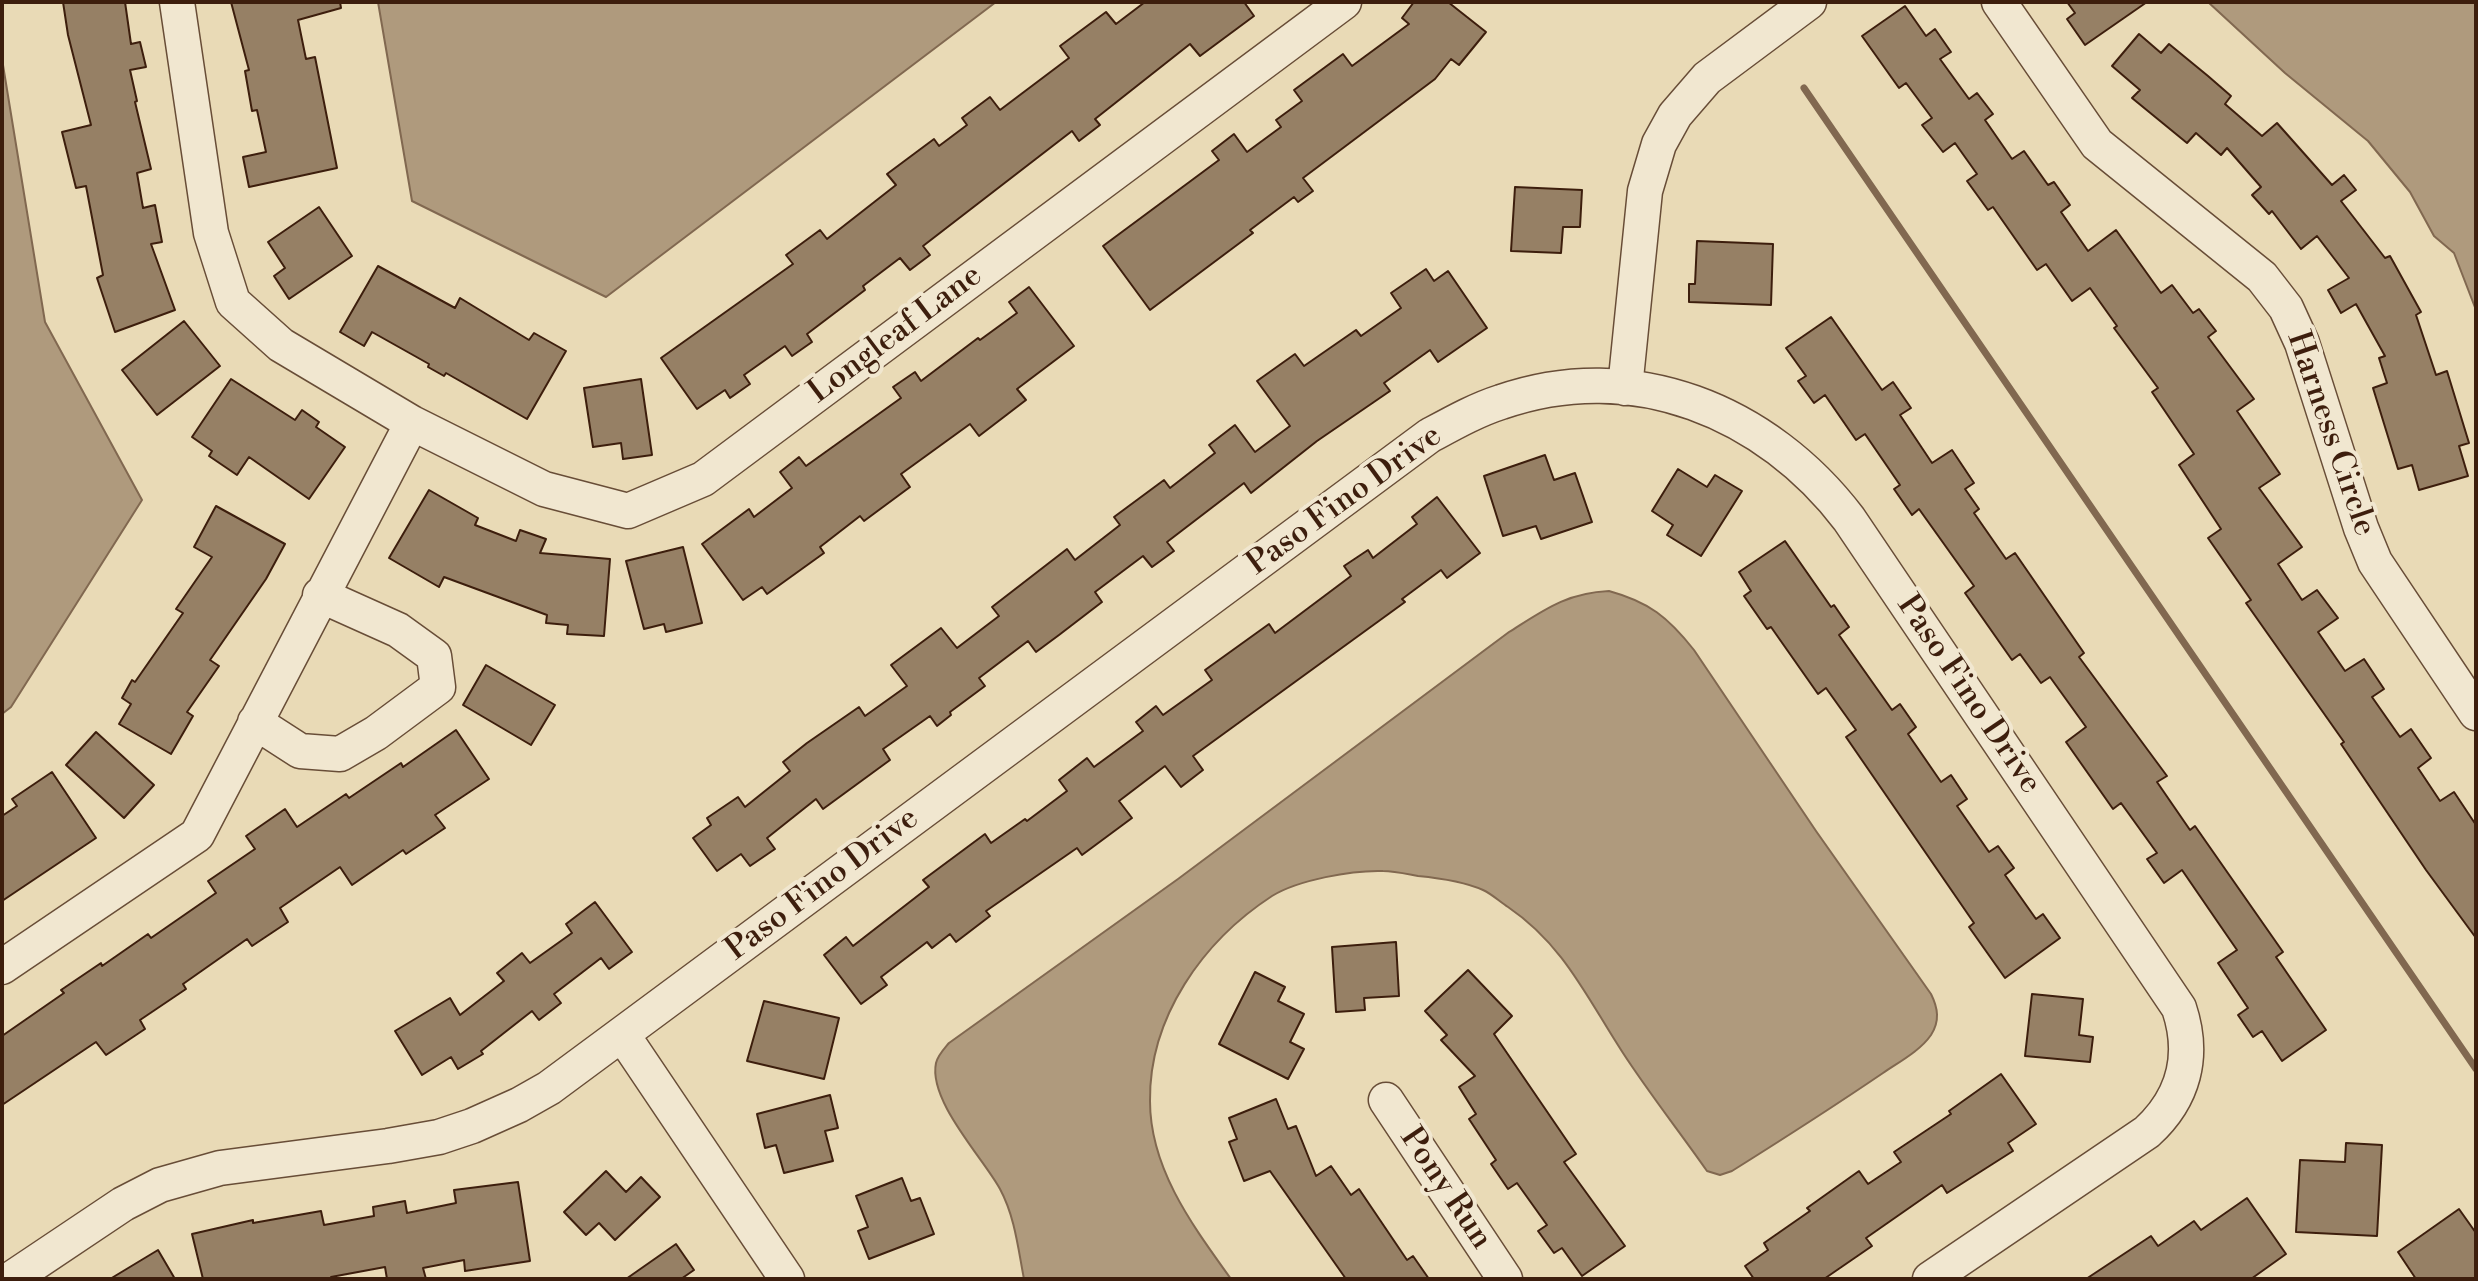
<!DOCTYPE html>
<html>
<head>
<meta charset="utf-8">
<style>
	body { margin:0 }
	#map { position:relative; width:2478px; height:1281px; overflow:hidden; background:#e9dab6; font-family:"Libre Bodoni",serif }
	canvas { display:block }
	.frame { position:absolute; inset:0; border:4px solid #3d1e0d; pointer-events:none }
</style>
</head>
<body>
<div id="map">
<canvas width="2478" height="1281"></canvas>
<div class="frame"></div>
</div>
<script>
const context = document.querySelector('canvas').getContext('2d');
context.lineJoin = 'round';
function fill(path, color) {
  context.fillStyle = color;
  context.fill(path, 'evenodd');
}
function stroke(path, color, width, dash) {
  context.strokeStyle = color;
  context.lineWidth = width;
  context.lineCap = dash ? 'butt' : 'round';
  context.setLineDash(dash || []);
  context.stroke(path);
}
function drawText(font, color, halo, rows, align = 'center') {
  context.font = font + ' "Libre Bodoni",serif';
  context.lineWidth = 8;
  context.setLineDash([]);
  context.textBaseline = 'middle';
  context.strokeStyle = halo;
  context.fillStyle = color;
  for (const [text, x, y, turn = 0] of rows) {
    context.save();
    context.translate(x, y);
    context.rotate((+turn || 0) * Math.PI / 180);
    context.textAlign = isNaN(turn) ? turn : align;
    if (halo) context.strokeText(text, 0, 0);
    context.fillText(text, 0, 0);
    context.restore();
  }
}
const water = new Path2D(`
	M378,2H996L606,297L412,201Z
	M2208,2H2476V310L2454,253L2434,236L2410,192L2368,141L2285,73Z
	M2,59L45,322L142,500L11,707L2,714Z
	M1609,591C1649,602 1668,617 1694,650L1816,831L1931,994C1938,1008 1940,1021 1931,1035C1920,1051 1899,1062 1883,1073C1833,1107 1783,1139 1732,1171L1720,1175L1707,1171C1679,1131 1649,1093 1623,1053C1587,998 1564,945 1508,907C1500,902 1492,894 1483,890C1465,882 1439,878 1418,876C1407,874 1394,871 1383,871C1352,870 1298,880 1272,896C1203,941 1149,1017 1150,1101C1150,1169 1193,1226 1231,1279H1024C1018,1248 1015,1217 1000,1189C984,1159 928,1101 936,1063C938,1055 944,1049 949,1043L1178,879L1509,632C1544,610 1566,593 1609,591Z`);
fill(water, '#af9a7d');
stroke(water, '#816850', 2);
stroke(new Path2D(`
	M1804,88L2476,1069`), '#816850', 7);
const building = new Path2D(`
	M63,2H125L131,44L140,42L146,67L130,70L137,101L135,102L151,169L137,173L143,208L155,205L162,242L151,244L175,310L115,332L97,278L103,275L86,186L76,188L62,132L91,125L68,35Z
	M231,2H340L341,8L298,20L306,59L315,57L337,168L249,187L243,157L266,152L257,110L252,111L245,71L249,70Z
	M1145,2H1244L1254,16L1200,56L1190,44L1095,119L1100,125L1079,141L1072,131L923,246L930,255L910,270L900,258L863,286L865,290L807,334L812,342L792,356L785,346L744,375L750,384L730,398L725,390L697,409L661,358L793,264L786,255L820,230L827,239L896,185L887,174L934,139L939,146L967,125L962,118L990,97L1000,110L1069,58L1060,46L1106,12L1116,24Z
	M1414,2H1448L1486,32L1459,65L1451,59L1435,79L1303,178L1313,191L1298,202L1294,197L1250,230L1253,233L1150,310L1103,246L1219,160L1212,151L1234,134L1247,152L1281,127L1276,120L1302,101L1294,90L1343,54L1352,66L1409,24L1402,18Z
	M2067,2H2147L2085,45L2067,19L2075,13Z
	M1905,6L1926,36L1935,29L1951,52L1940,59L1969,99L1977,93L1993,114L1985,120L2012,159L2024,151L2048,185L2054,182L2070,205L2061,212L2088,251L2116,230L2161,293L2172,285L2193,313L2199,309L2216,331L2208,337L2254,399L2237,411L2280,474L2259,488L2302,547L2278,564L2302,600L2317,590L2338,618L2318,632L2345,671L2364,659L2384,689L2372,697L2400,737L2411,729L2431,758L2418,768L2440,801L2454,792L2476,825V938L2426,870L2341,744L2344,742L2246,603L2251,600L2208,538L2221,529L2179,465L2194,454L2152,392L2158,388L2114,328L2117,326L2090,288L2072,301L2046,264L2037,270L1993,207L1988,210L1967,181L1977,174L1955,143L1943,152L1922,125L1932,118L1906,83L1899,88L1862,36Z
	M2139,34L2161,53L2169,44L2208,76L2231,96L2225,104L2262,136L2277,123L2332,185L2344,175L2356,190L2341,201L2385,258L2390,256L2421,312L2416,315L2436,375L2447,371L2469,443L2459,446L2468,476L2419,490L2412,465L2398,469L2373,388L2387,383L2379,358L2385,356L2356,304L2341,313L2328,290L2349,278L2317,236L2301,249L2272,211L2269,214L2252,195L2261,187L2227,148L2221,155L2196,133L2187,143L2132,98L2140,90L2112,66Z
	M1515,187L1582,190L1580,227H1563L1561,253L1511,251Z
	M319,207L352,256L289,299L274,276L285,268L268,242Z
	M1697,241L1773,244L1771,305L1689,302V284H1695Z
	M378,266L455,308L460,298L529,340L534,333L566,351L527,419L446,373L444,376L428,367L429,364L372,332L364,346L340,332Z
	M1426,269L1434,281L1448,271L1487,328L1438,362L1430,350L1384,383L1390,391L1317,441L1251,493L1244,483L1167,542L1174,551L1152,567L1143,556L1095,592L1102,602L1059,635L1036,652L1028,641L979,678L985,686L950,712L951,715L937,726L930,716L883,749L890,760L823,809L816,799L767,838L775,849L750,866L741,854L717,871L693,838L711,825L707,818L738,797L745,807L790,771L783,762L807,743L859,707L865,716L907,686L891,665L941,628L957,648L999,616L992,607L1067,549L1075,560L1120,525L1114,517L1164,480L1170,488L1215,453L1209,445L1235,425L1255,452L1290,426L1257,381L1295,354L1304,366L1356,330L1361,336L1401,308L1391,293Z
	M1029,287L1074,346L1017,389L1026,400L979,436L970,424L901,474L910,487L864,521L860,516L820,547L824,553L767,594L762,587L743,600L702,544L749,509L754,517L792,488L780,472L799,457L806,466L901,398L893,387L915,372L921,381L978,338L980,340L1017,313L1009,302Z
	M1831,317L1882,390L1893,382L1911,408L1900,415L1932,463L1952,450L1974,483L1965,489L1979,509L1974,513L2006,559L2015,553L2084,653L2079,657L2167,776L2157,782L2190,830L2195,826L2283,952L2276,957L2326,1030L2282,1061L2262,1031L2253,1037L2238,1015L2248,1008L2218,963L2237,950L2217,921L2182,870L2164,883L2147,859L2157,853L2121,803L2113,809L2066,742L2086,727L2050,677L2041,683L2020,654L2012,660L1965,593L1974,586L1919,509L1912,515L1894,489L1900,485L1865,434L1856,440L1825,395L1814,403L1798,381L1806,376L1786,348Z
	M184,321L220,366L157,415L122,370Z
	M231,379L295,420L302,410L319,422L316,427L345,447L309,499L249,457L237,475L209,456L212,451L192,437Z
	M641,379L652,455L623,459L621,443L593,447L584,388Z
	M1545,455L1554,480L1575,473L1592,522L1541,539L1536,526L1503,536L1484,476Z
	M1678,469L1707,487L1715,475L1742,491L1701,556L1667,535L1673,525L1652,511Z
	M429,490L478,518L475,525L516,541L520,530L546,539L540,553L610,559L604,636L567,634L568,625L546,623L547,615L444,577L439,587L389,558Z
	M1437,497L1480,553L1447,578L1441,570L1402,599L1405,602L1193,756L1203,770L1181,787L1165,766L1119,801L1132,818L1082,855L1077,848L986,911L990,916L956,942L950,934L932,948L927,942L881,977L887,985L861,1004L824,955L846,937L853,946L929,887L923,880L985,834L991,843L1025,819L1027,821L1067,791L1059,780L1087,758L1094,767L1143,731L1136,722L1156,706L1163,715L1212,680L1205,670L1269,624L1275,633L1351,576L1344,566L1368,550L1373,558L1417,524L1412,517Z
	M216,506L285,544L266,579L210,660L219,666L187,712L193,716L171,754L119,724L131,704L122,698L132,680L135,682L183,613L176,609L212,557L194,547Z
	M1785,541L1831,607L1834,605L1849,627L1839,635L1892,710L1900,704L1916,727L1908,734L1941,782L1951,775L1967,799L1957,806L1989,852L1998,846L2014,868L2005,875L2036,919L2043,914L2060,938L2005,978L1969,927L1974,923L1846,737L1856,730L1826,688L1818,694L1771,627L1767,629L1744,596L1751,591L1739,572Z
	M683,547L702,623L666,632L664,624L644,629L626,561Z
	M486,665L555,705L531,745L463,705Z
	M456,730L489,779L435,815L445,828L406,854L403,850L352,885L340,867L280,908L288,922L252,946L247,939L183,984L186,989L140,1020L145,1029L106,1055L96,1042L2,1105V1036L64,993L61,990L101,963L102,966L148,934L151,938L216,893L208,881L255,849L246,836L285,809L297,827L346,794L349,798L401,763L403,767Z
	M96,732L154,785L124,818L66,765Z
	M52,772L96,838L2,901V816L17,806L12,799Z
	M595,902L632,952L609,969L601,958L554,994L561,1003L539,1020L532,1011L481,1051L483,1054L458,1069L451,1057L422,1075L395,1031L450,998L460,1015L504,981L497,973L522,953L530,963L572,933L566,924Z
	M1396,942L1399,996L1364,998L1365,1010L1336,1012L1332,947Z
	M1468,970L1512,1016L1494,1034L1576,1154L1564,1162L1625,1246L1582,1276L1562,1248L1554,1253L1538,1231L1547,1225L1517,1183L1508,1189L1491,1164L1496,1160L1469,1119L1476,1114L1459,1087L1475,1076L1441,1040L1447,1035L1425,1011Z
	M1255,972L1285,987L1278,1001L1304,1014L1290,1042L1304,1049L1288,1079L1219,1044Z
	M2032,994L2083,999L2079,1035L2093,1037L2090,1062L2025,1056Z
	M764,1001L839,1018L824,1079L747,1061Z
	M2001,1074L2036,1124L2008,1143L2013,1151L1947,1193L1942,1185L1866,1238L1872,1246L1824,1279H1754L1745,1266L1768,1250L1764,1243L1810,1211L1807,1208L1859,1171L1868,1184L1901,1162L1894,1152L1951,1114L1949,1111Z
	M830,1095L838,1128L825,1131L833,1161L784,1173L776,1145L765,1148L757,1114Z
	M1276,1099L1288,1129L1296,1126L1316,1176L1331,1166L1351,1195L1359,1189L1407,1260L1413,1256L1429,1279H1346L1270,1171L1244,1181L1229,1142L1237,1139L1229,1118Z
	M2346,1143L2382,1145L2377,1236L2296,1232L2300,1160L2345,1162Z
	M606,1171L626,1192L641,1177L660,1197L615,1240L599,1223L586,1235L564,1212Z
	M902,1178L911,1201L920,1198L934,1234L869,1259L858,1231L868,1227L856,1196Z
	M518,1182L530,1261L465,1271L464,1260L423,1268L426,1279H387L385,1267L331,1277L332,1279H203L192,1234L253,1220V1223L321,1211L324,1225L374,1216L373,1207L405,1201L407,1213L456,1203L454,1190Z
	M2247,1198L2286,1254L2251,1279H2086L2151,1236L2158,1246L2194,1221L2201,1230Z
	M2459,1209L2476,1233V1279H2416L2398,1252Z
	M676,1244L694,1270L681,1279H626Z
	M158,1250L175,1279H110Z`);
fill(building, '#968065');
stroke(building, '#3d1e0d', 2);
const minor = new Path2D(`
	M177,2L211,233L233,302L281,345L412,423L544,489L628,511L703,479L1344,2
	M1999,2L2097,144L2262,277L2286,308L2302,343L2361,528L2375,562L2476,713
	M1625,388L1645,191L1659,144L1675,115L1707,78L1809,2
	M255,722L300,751L340,754L376,733L438,687L434,656L398,630L320,595
	M2,967L197,835L412,423
	M622,1034L787,1279
	M1386,1100L1505,1279
	M11,1279L123,1204L160,1185L220,1168L388,1146L439,1137L472,1126L519,1105L549,1088L622,1034L1429,436C1453,423 1476,410 1501,402C1633,356 1767,411 1849,519L2179,1008C2195,1056 2184,1098 2147,1132L1930,1279`);
stroke(minor, '#684d37', 37);
stroke(minor, '#f1e7d0', 34);
drawText('32px', '#3d1e0d', '#f1e7d0', [
	["Longleaf Lane",896,335,-37],
	["Harness Circle",2330,434,71],
	["Paso Fino Drive",1345,501,-36],
	["Paso Fino Drive",1968,695,56],
	["Paso Fino Drive",823,885,-37],
	["Pony Run",1445,1189,56]
]);
</script>
</body>
</html>
